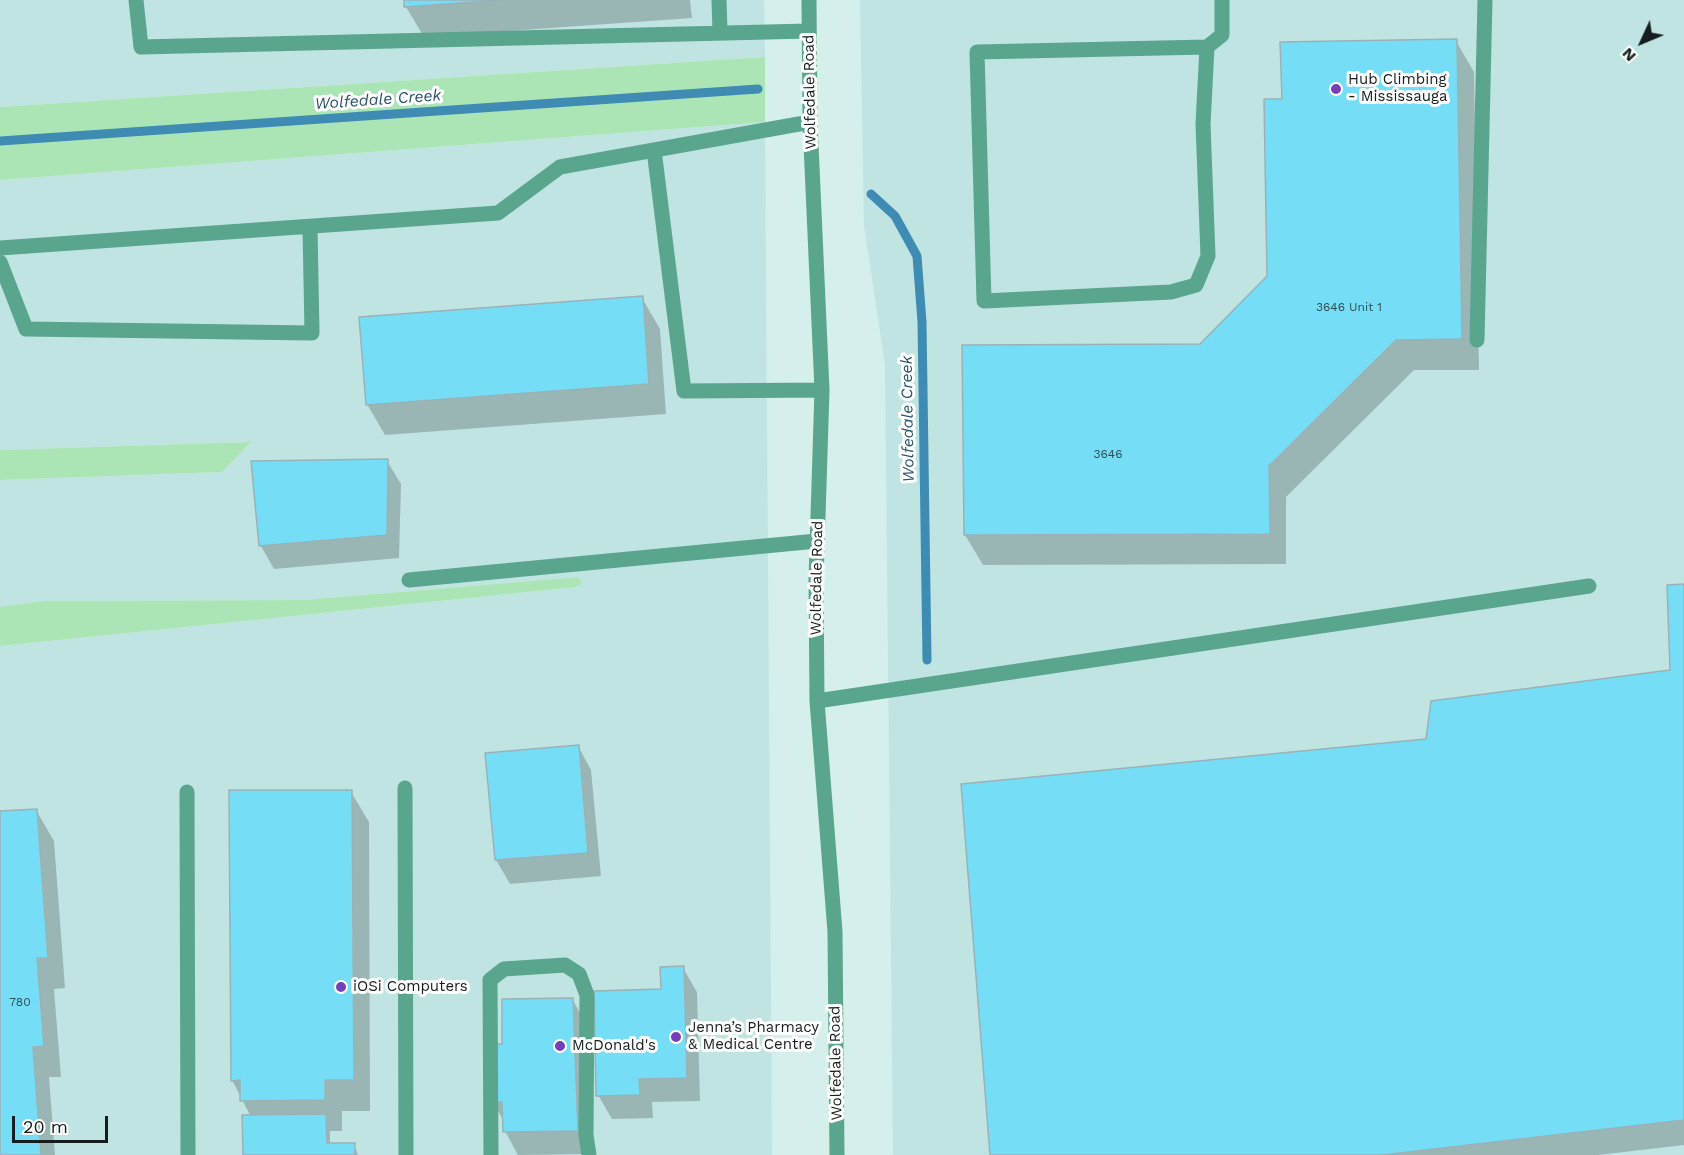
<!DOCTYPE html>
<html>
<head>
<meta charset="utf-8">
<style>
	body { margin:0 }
	#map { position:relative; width:1684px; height:1155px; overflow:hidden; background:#d5efed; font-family:"Work Sans",sans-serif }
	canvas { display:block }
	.north { position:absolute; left:1612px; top:12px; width:60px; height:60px; -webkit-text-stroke:4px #fff; paint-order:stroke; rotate:226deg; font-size:16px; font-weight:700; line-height:24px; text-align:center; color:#151e1e }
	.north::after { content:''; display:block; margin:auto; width:21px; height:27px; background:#151e1e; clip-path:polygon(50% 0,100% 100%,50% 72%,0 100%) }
	.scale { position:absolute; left:12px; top:1116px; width:96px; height:27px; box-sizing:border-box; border:3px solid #151e1e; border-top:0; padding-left:8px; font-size:18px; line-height:21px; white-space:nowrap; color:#151e1e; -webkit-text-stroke:4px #fff; paint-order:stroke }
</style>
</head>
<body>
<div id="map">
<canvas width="1684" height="1155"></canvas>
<div class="north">N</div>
<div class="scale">20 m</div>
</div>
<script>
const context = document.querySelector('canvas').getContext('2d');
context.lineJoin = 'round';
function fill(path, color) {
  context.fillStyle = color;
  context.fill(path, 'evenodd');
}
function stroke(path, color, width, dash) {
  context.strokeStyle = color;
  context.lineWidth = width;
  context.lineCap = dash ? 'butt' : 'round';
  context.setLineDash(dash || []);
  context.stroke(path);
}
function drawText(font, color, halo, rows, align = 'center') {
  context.font = font + ' "Work Sans",sans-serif';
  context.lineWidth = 6;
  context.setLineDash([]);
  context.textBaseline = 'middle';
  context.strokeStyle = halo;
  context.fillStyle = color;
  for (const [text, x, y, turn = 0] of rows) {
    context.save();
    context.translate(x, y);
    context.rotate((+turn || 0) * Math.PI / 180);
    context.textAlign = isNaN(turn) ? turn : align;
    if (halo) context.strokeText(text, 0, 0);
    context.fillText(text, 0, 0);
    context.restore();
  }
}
fill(new Path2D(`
	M0,0H764L765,57L0,107Z
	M860,0H1684V1155H893L885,365L864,225Z
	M765,122L772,1155H0V646L576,587L583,583L578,577L305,600L43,601L0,607V480L222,472L251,442L0,450V180Z`), '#c0e4e2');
fill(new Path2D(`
	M765,57V122L0,180V107Z
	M251,442L222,472L0,480V450Z
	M578,577L583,583L576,587L0,646V607L43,601L305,600Z`), '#abe5b5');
fill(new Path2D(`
	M405,0H690L692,18L424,37L406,7Z
	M1456,41L1474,72L1479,370H1414L1286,497V564L983,565L965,535L1201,346L1268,276Z
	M642,298L660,329L666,414L385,435L367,404Z
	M387,461L401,484L399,558L274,569L261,546Z
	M1684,585V1145L1598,1155H991L1428,740L1671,671Z
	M578,746L591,770L601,876L510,884L496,860Z
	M351,792L369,822L370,1111H342V1131H330V1145L354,1144L358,1155H244L251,1117L232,1080Z
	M36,810L54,841L65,988L54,989L61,1077H49L55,1155H0V813Z
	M683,968L697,992L700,1101L652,1102L653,1118L612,1119L598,1095Z
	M572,999L586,1023L590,1154L518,1155L505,1131L504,1121L493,1103Z`), '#0003');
stroke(new Path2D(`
	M0,141L758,89
	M871,194L895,216L917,256L922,322L927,660`), '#3e8cb4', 9);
const building = new Path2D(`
	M404,0H502L404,7Z
	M1457,39L1462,339L1396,340L1269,466L1270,534L964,535L962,345L1200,344L1267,276L1264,99H1282L1280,42Z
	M643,296L649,384L366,405L359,317Z
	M388,459L387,535L259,546L251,461Z
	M1684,584V1120L1382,1155H990L961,784L1426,739L1431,701L1670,670L1667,585Z
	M579,745L588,853L495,860L485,753Z
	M229,790H352L354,1080H325V1100L240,1101V1080L231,1081Z
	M37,809L48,958H37L44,1046L33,1047L41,1155H0V811Z
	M684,966L687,1078L639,1079L640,1095L596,1096L594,991L661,989L660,967Z
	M573,998L578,1131L503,1132L502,1102L492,1103L490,1044H502V999Z
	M326,1114L327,1143H355V1155H243L242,1115Z`);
fill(building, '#75def6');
stroke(building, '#9ab2b7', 1.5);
stroke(new Path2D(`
	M136,0L141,47L809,31
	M719,0L720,32
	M809,0L810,122L822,390L816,580L817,701L835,932L837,1155
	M1207,47L1203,124L1208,256L1196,285L1171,292L984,301L977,52L1207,47L1222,35V0
	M654,150L684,391L822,390
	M0,248L498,213L560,167L810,122
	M0,262L26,329L312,333L310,227
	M1477,340L1485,0
	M409,580L817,541
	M817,701L1589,586
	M405,788L406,1155
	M187,792L188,1155
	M491,1155L490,980L504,969L565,965L579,974L587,995L586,1135L589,1155`), '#59a58d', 15);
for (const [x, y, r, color] of [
	[1336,89,6,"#7540b7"],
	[341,987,6,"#7540b7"],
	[676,1037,6,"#7540b7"],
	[560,1046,6,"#7540b7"]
]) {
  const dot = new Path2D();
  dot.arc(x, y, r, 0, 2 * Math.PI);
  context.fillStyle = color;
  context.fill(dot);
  stroke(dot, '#fff', 2);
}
drawText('12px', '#2d4e54', null, [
	["3646 Unit 1",1349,307],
	["3646",1108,454],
	["780",20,1002]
]);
drawText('15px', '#151e1e', '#fff', [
	["Hub Climbing",1348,80],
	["- Mississauga",1348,97],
	["iOSi Computers",353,987],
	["Jenna’s Pharmacy",688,1028],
	["& Medical Centre",688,1045],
	["McDonald's",572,1046]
], 'left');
drawText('15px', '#151e1e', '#fff', [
	["Wolfedale Road",810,92,-91],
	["Wolfedale Road",817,578,-89],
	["Wolfedale Road",836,1063,-91]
]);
drawText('italic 16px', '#27526b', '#fff', [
	["Wolfedale Creek",378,100,-4],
	["Wolfedale Creek",908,419,-91]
]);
</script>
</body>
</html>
